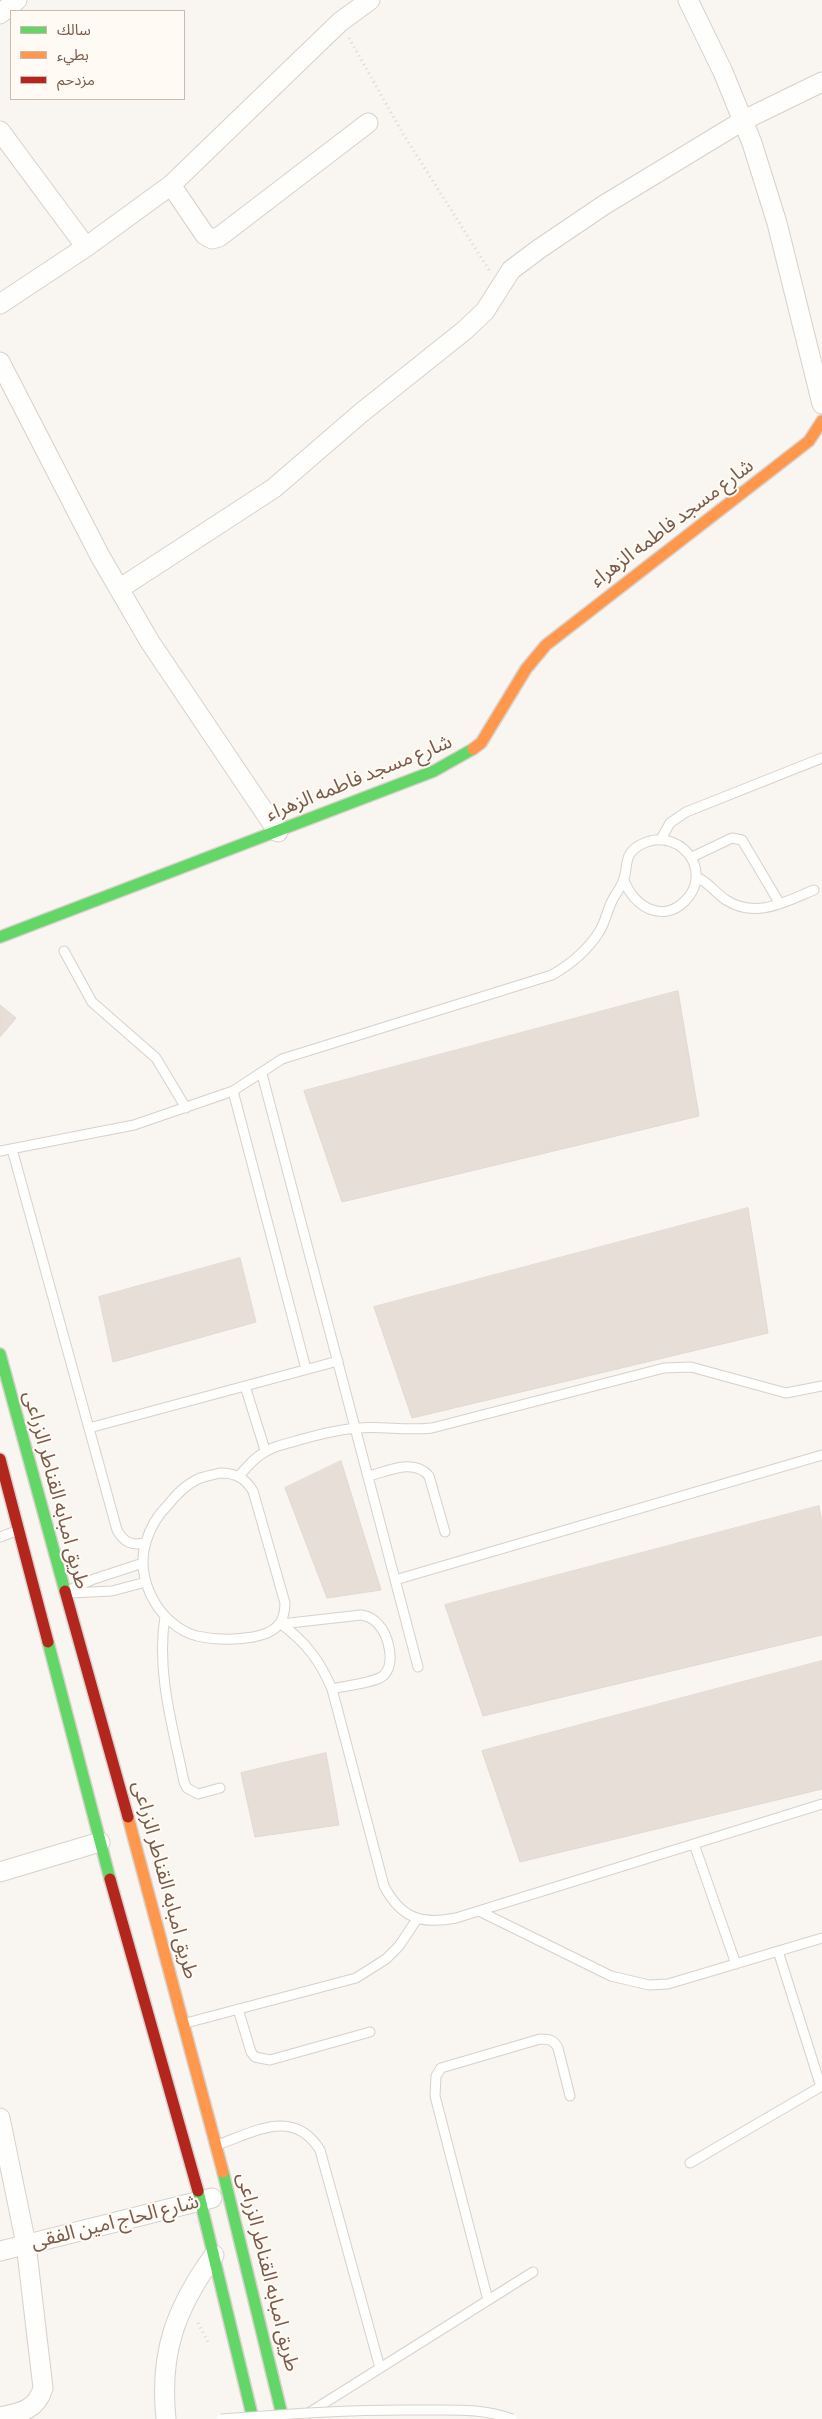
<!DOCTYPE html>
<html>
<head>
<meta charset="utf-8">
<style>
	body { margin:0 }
	#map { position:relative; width:822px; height:2419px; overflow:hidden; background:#f9f5f0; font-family:"Alegreya Sans","Noto Sans Arabic",sans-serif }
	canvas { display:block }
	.legend { position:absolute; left:10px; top:10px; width:175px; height:90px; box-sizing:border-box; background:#fffaf3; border:1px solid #cabbb1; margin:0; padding:6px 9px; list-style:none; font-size:15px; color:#7a5c4d }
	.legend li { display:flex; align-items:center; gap:10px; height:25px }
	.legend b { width:25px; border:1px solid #cabbb1 }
</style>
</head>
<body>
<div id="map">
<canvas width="822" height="2419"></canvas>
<ul class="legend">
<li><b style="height:6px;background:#63d668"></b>سالك</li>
<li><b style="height:6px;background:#ff974d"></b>بطيء</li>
<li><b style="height:6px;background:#b3261e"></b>مزدحم</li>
</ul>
</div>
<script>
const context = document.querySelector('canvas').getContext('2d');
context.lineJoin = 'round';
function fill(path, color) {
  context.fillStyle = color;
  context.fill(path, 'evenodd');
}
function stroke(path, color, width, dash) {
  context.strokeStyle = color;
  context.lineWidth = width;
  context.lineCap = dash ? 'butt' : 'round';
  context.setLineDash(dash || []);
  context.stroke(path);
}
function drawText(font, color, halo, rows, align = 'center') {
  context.font = font + ' "Alegreya Sans","Noto Sans Arabic",sans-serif';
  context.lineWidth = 4;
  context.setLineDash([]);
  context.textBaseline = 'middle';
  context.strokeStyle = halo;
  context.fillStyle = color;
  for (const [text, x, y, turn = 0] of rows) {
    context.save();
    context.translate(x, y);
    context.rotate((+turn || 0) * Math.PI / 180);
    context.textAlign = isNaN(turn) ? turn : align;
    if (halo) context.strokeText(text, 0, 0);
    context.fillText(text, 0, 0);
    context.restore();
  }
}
const building = new Path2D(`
	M678,991L699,1116L342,1202L304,1091Z
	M0,1005L16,1018L0,1037Z
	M748,1208L768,1333L412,1418L374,1307Z
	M240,1258L256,1322L113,1362L99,1297Z
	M341,1461L381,1590L327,1598L285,1488Z
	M819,1506L822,1524V1635L483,1716L445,1605Z
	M822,1661V1789L520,1862L482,1751Z
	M326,1753L339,1825L255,1837L241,1773Z`);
fill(building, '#e6ded7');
stroke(building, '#e2d8d2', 1);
const lane = new Path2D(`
	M661,839L670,823L686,812L822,758
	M692,857L732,838L742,840L780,904
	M696,877C709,882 715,893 726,900C756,919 785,902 814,890
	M64,951L92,1002L156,1058L186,1108
	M262,1074L418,1667
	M233,1091L306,1369
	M12,1149L117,1530C124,1542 131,1546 145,1543
	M0,1151L134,1125L233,1091L282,1059L552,975C571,964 587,951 599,932C605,923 607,911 612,901C615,894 621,888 623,881C629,868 622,855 640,845C677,824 716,870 685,901C662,924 633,906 624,880
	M245,1386L265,1450
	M89,1428L338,1361
	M220,1473C236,1473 245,1478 253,1491L285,1603C285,1625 274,1633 253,1637C235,1640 215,1640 197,1636C159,1626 134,1578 146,1542C150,1528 157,1516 167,1506C176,1495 185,1485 198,1479C205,1476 213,1475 220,1473Z
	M239,1476C251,1462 260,1452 278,1446C304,1439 331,1430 358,1428C383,1426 407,1431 432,1428L664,1368L691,1367L786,1393L822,1386
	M369,1476C388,1471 414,1458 429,1476L445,1532
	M0,1537L16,1531
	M395,1580L822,1455
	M69,1590L94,1579L143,1563
	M70,1593L112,1591L146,1582
	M165,1616C156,1673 173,1727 184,1782L187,1788L198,1794L220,1788
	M281,1624C306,1642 320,1661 332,1689L384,1886C401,1918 421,1925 456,1918L822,1804
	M281,1624L361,1615C368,1616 373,1618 378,1624C388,1634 396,1663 384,1675C376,1683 344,1686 332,1689
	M694,1844L736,1964
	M479,1911L611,1976L649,1985L668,1984L822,1938
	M778,1951L821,2087
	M238,2009L251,2052L255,2057L270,2060L370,2032
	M186,2023L356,1978L386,1959L399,1946L417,1919
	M220,2144C256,2131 294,2108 320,2150L380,2368
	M690,2163L822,2086
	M488,2300L435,2096L436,2076L441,2068L540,2039C549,2039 554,2040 558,2048L570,2096
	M299,2419L533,2272`);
const street = new Path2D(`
	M688,0L723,72L752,143L777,223L822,404
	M0,14L17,0
	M0,131L86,247
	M171,185L205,235L212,239L219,237L368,123
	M0,304L86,247L171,185L340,22L370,0
	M0,362L100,556L150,642L278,832
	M119,589L274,488L361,413L465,330L485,311L511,270L539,249L604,205L744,120L822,82
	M0,1872L100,1842
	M0,2118L26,2244L43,2388C37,2410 20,2413 0,2417
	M0,2251L212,2198
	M166,2419C159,2352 176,2308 214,2255`);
const fast = new Path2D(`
	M0,937L434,771L473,749
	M0,1354L65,1591
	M48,1642L110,1879
	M223,2172L283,2419
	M198,2191L253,2419`);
const slow = new Path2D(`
	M473,749L481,743L526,669L546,645L809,441L822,421
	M128,1817L223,2172`);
const jam = new Path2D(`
	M0,1459L48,1642
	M65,1591L128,1817
	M110,1879L198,2191`);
stroke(lane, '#d7d1cb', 11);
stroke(street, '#d7d1cb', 21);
stroke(fast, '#d9d2cb', 14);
stroke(slow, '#d9d2cb', 14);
stroke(jam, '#d9d2cb', 14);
stroke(new Path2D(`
	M349,38L402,132L489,270
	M198,2323L209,2344`), '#dcd5d0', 3, [1, 4]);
stroke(lane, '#fefefd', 9);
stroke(street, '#fefefd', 19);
stroke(fast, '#63d668', 11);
stroke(slow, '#ff974d', 11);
stroke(jam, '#b3261e', 11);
const laneBridge = new Path2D(`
	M221,2419C288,2414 354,2409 421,2410C452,2410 482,2408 512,2419`);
stroke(laneBridge, '#d7d1cb', 11, []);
stroke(laneBridge, '#fefefd', 9);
drawText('20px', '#7a5c4d', '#fffaf3', [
	["شارع مسجد فاطمه الزهراء",672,523,-37],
	["شارع مسجد فاطمه الزهراء",359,778,-22],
	["طريق امبابه القناطر الزراعى",56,1490,75],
	["طريق امبابه القناطر الزراعى",165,1880,75],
	["شارع الحاج امين الفقى",115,2222,-14],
	["طريق امبابه القناطر الزراعى",268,2272,76]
]);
</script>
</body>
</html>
